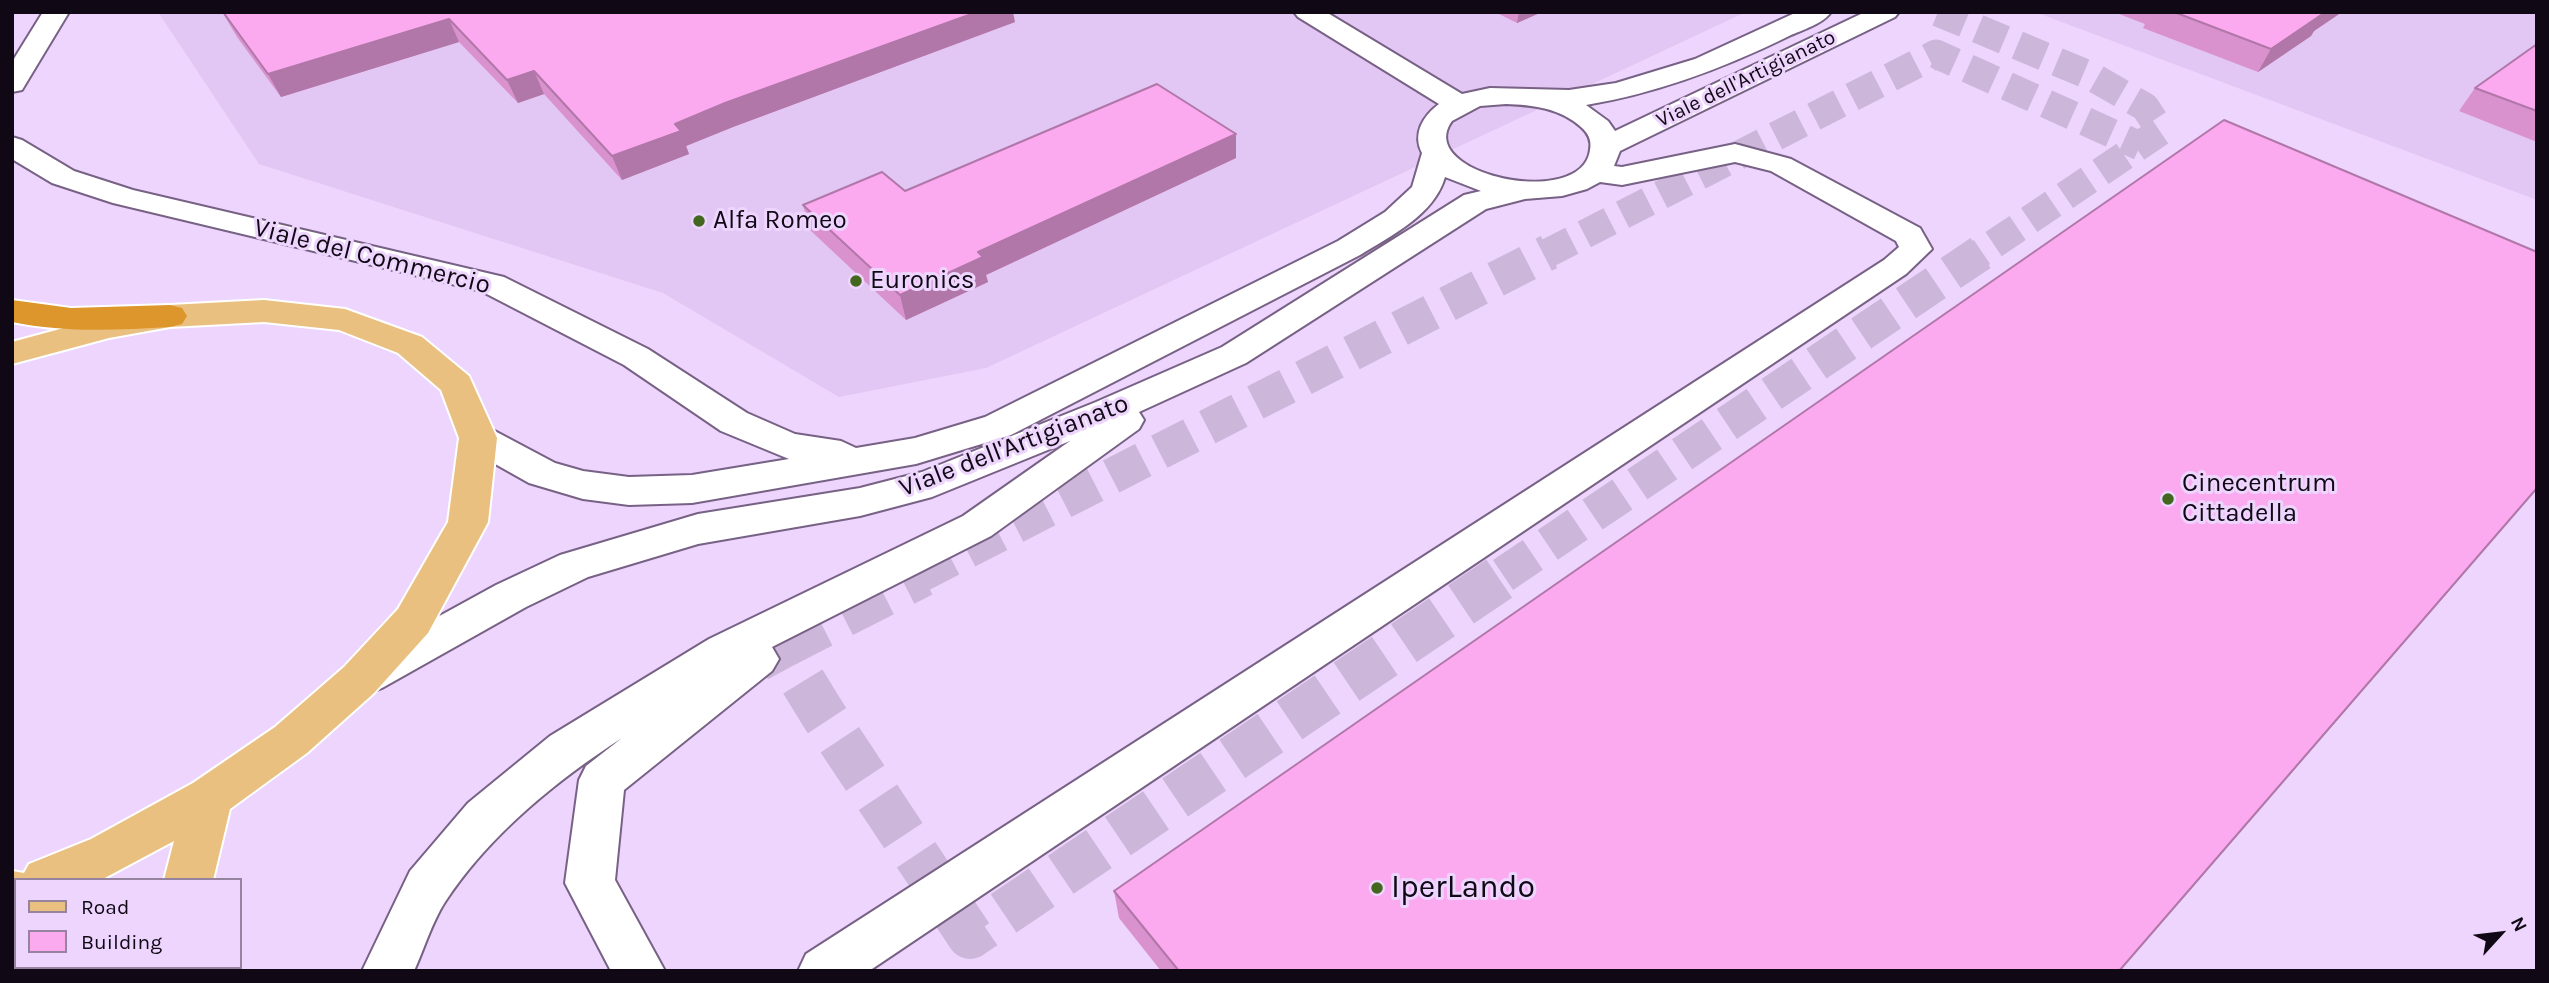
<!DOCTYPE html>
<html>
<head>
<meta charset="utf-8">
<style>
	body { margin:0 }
	#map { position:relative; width:2549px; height:983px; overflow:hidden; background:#edd5fd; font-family:Karla,sans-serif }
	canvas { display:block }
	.frame { position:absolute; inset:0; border:14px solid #100815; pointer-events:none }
	.legend { position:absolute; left:14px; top:878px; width:228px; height:91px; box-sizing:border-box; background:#edd5fd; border:2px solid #9583a0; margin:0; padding:9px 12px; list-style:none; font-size:21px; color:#100815 }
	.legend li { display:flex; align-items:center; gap:14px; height:35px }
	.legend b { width:35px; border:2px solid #9583a0 }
	.north { position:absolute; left:2465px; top:899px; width:70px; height:70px; -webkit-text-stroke:5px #edd5fd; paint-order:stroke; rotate:63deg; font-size:19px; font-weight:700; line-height:28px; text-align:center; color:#100815 }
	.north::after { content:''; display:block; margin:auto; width:24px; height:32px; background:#100815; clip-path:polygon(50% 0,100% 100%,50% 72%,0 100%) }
</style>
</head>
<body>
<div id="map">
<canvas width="2549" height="983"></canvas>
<div class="frame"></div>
<ul class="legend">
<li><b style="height:9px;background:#eac080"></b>Road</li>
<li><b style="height:19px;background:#fcaaf0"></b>Building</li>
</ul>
<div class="north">N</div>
</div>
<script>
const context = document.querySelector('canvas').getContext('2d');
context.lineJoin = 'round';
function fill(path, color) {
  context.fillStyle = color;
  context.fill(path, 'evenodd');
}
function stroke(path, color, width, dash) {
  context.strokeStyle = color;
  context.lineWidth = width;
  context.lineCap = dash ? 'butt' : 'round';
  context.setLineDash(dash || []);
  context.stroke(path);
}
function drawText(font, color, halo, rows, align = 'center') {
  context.font = font + ' Karla,sans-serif';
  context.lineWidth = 6;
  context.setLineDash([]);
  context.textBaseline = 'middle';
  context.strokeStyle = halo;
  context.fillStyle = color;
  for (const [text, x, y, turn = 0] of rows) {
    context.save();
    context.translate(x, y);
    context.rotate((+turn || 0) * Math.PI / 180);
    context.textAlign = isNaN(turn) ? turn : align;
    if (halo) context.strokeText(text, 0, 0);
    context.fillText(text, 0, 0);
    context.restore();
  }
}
fill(new Path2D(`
	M158,12H1746L986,368L839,397L663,293L259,164Z
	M2035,12H2537V200Z`), '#e2c6f4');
stroke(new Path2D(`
	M1938,12L2091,76L2145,107L2161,131L1979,254
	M1546,254L1936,54L2140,146`), '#ccb6da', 29, [29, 14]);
stroke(new Path2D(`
	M919,575L1549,252
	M1503,575L1982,252`), '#ccb6da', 36, [36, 18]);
stroke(new Path2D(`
	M781,646L922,574
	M757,659L781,646L824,716L970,936L1506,574`), '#ccb6da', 46, [46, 23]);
const minor = new Path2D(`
	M43,12H69L22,90L12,92V62Z
	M1294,12H1326L1462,94L1490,88L1569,90L1616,83L1695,59L1797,12H1831C1823,24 1802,30 1789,36C1724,68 1658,93 1586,105L1608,121L1615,131L1865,12H1899L1895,17L1620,151L1614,166L1622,167L1735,144L1791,159L1920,228L1932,249L1906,274L869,971H798L806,954L1884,260L1899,247L1896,241L1771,171L1735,162L1622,185L1600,182L1587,189L1562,196L1525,199L1486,209L1246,363L1139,412L1144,420L1139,429L991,536L772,647L779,659L772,671L624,790L615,880L665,971H611L565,883L579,780L586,766L622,738C557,780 488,836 445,902C432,922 424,949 414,971H362L410,871L468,803L550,736L709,639L963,516L1070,441L932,497L860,516L698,544L588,577L526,607L382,688L367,694L352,688L345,676L352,664L496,585L560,555L698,514L860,488L922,472L1096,402L1222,347L1464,195L1481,191L1445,177C1434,215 1392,235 1360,255L1011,435L916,464L692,503L629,505L583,499L529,483L465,447L459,438L465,429L478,425L491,429L555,463L583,471L629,477L692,475L789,459L721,431L624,365L481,291L113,203L52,183L12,159V137L22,140L74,171L133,190L504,277L648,349L747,413L795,434L841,441L856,448L915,438L985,417L1338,241L1385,212L1412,187L1422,153C1412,134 1423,116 1439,104L1298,17ZM1506,104C1533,105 1560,108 1581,127C1588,133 1592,140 1590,150C1582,211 1413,174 1452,121L1480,106Z`);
const major = new Path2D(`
	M264,300L345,309L422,337L469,376L497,438L488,522L428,633L374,693L307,753L230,809L213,880H164L174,841L101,880H16V916L12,917V871L24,873L29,864L91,839L193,783L275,727L344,667L398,609L448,522L459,438L441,390L398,353L339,330L264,322L170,327L109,338L12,364V342L108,316L170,305Z
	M139,967H191L190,971H138Z`);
const highway = new Path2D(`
	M12,300L71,308L170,305L182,308L187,316L182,324L170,327C117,330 65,333 12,322Z`);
stroke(minor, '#776184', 4);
stroke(major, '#fff', 4);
stroke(highway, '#fff', 4);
fill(minor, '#fff');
fill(major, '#eac080');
fill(highway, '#dc962c');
fill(new Path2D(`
	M1495,12H1542L1517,23Z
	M2114,12H2342L2314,31L2311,36L2258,72L2143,28L2145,24Z
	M224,15L1015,22L733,127L686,146L689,154L622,180L544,94L518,103L459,42L281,97L237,37Z
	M2537,44V142L2459,111L2475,88Z
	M1236,158L986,275L988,282L906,320L810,230L803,205L905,191Z
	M1114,891L2119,971H1161L1119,918Z`), '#d992ce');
fill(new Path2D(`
	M977,12H1013L1015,22L733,127L686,146L689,154L622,180L612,156L675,124L725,103Z
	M1519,12H1542L1517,23Z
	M2322,12H2342L2314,31L2311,36L2258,72L2271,49Z
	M449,19L459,42L281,97L268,74Z
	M534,71L544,94L518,103L507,80Z
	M1236,134V158L986,275L988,282L906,320L900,295L978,252Z`), '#b077a8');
const building = new Path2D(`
	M223,12H977L725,103L675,124L681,131L612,156L534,71L507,80L449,19L268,74Z
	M2174,12H2323L2324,13L2271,49Z
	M2537,44V111L2475,88Z
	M1157,84L1236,134L978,252L983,257L900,295L803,205L882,172L905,191Z
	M2224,120L2537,252V488L2119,971H1179L1114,891Z`);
fill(building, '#fcaaf0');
stroke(building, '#b077a8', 2);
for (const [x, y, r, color] of [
	[699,221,7,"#44671f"],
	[856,281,7,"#44671f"],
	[2168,499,7,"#44671f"],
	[1377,888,7,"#44671f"]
]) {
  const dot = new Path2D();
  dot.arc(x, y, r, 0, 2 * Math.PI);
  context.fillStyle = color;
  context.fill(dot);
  stroke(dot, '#edd5fd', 2.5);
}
drawText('21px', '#100815', '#edd5fd', [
	["Viale dell'Artigianato",1746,79,-26]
]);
drawText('26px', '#100815', '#edd5fd', [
	["Alfa Romeo",713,221],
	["Euronics",870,281],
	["Cinecentrum",2182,484],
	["Cittadella",2182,514]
], 'left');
drawText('26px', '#100815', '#edd5fd', [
	["Viale del Commercio",372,257,14],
	["Viale dell'Artigianato",1014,446,-21]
]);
drawText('32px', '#100815', '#edd5fd', [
	["IperLando",1391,888]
], 'left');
</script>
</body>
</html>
